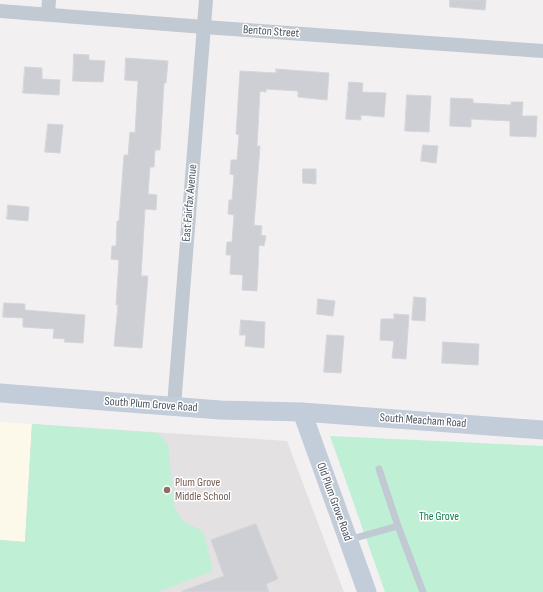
<!DOCTYPE html>
<html>
<head>
<meta charset="utf-8">
<style>
	body { margin:0 }
	canvas { display:block; background:#f2f0f0 }
</style>
</head>
<body>
<canvas width="543" height="592"></canvas>
<script>
const context = document.querySelector('canvas').getContext('2d');
context.lineJoin = 'round';
function fill(path, color) {
  context.fillStyle = color;
  context.fill(path, 'evenodd');
}
function stroke(path, color, width, dash) {
  context.strokeStyle = color;
  context.lineWidth = width;
  context.lineCap = dash ? 'butt' : 'round';
  context.setLineDash(dash || []);
  context.stroke(path);
}
function drawText(font, color, halo, rows, align = 'center') {
  context.font = font + ' "Sofia Sans Condensed",sans-serif';
  context.lineWidth = 3;
  context.setLineDash([]);
  context.textBaseline = 'middle';
  context.strokeStyle = halo;
  context.fillStyle = color;
  for (const [text, x, y, turn = 0] of rows) {
    context.save();
    context.translate(x, y);
    context.rotate((+turn || 0) * Math.PI / 180);
    context.textAlign = isNaN(turn) ? turn : align;
    if (halo) context.strokeText(text, 0, 0);
    context.fillText(text, 0, 0);
    context.restore();
  }
}
fill(new Path2D(`
	M0,422L32,424L25,542L0,540Z`), '#fcf8ea');
fill(new Path2D(`
	M32,424L287,441L344,592H0V540L25,542Z`), '#e3e1e2');
fill(new Path2D(`
	M32,424L158,433L168,444L174,506L182,521L203,531L213,571L157,592H0V540L25,542Z
	M330,436L543,446V592H385Z`), '#bfefd5');
const building = new Path2D(`
	M450,0H486L485,10L450,7Z
	M74,54L89,55V60L105,61L103,82L73,81Z
	M126,58L168,61L166,83H164L160,150H155L154,167H150L148,194L157,195L156,210L145,209L141,276H148L142,348L114,346L118,305H116L119,260L111,259L112,246H116L117,221H119L124,155H128L130,132L135,133L138,81L125,80Z
	M25,67L42,68V79L60,80L59,95L23,93Z
	M276,69L329,73L327,100L298,97V91L266,89V92L260,91L257,146H260L254,225L262,226L261,235L266,236L264,246L259,245L257,291L242,290L243,275L230,274L231,255H226L227,242H232L234,215L228,214L229,200H232L234,175L230,174L231,160H237L239,135L236,134L240,71L276,73Z
	M349,82L363,83L362,92L386,93L384,117L361,115V120L346,119Z
	M407,95L431,96L429,132L405,131Z
	M451,98L473,99V103L511,105V102H523L522,116H537L536,137L510,136V121L471,119V127L450,126Z
	M48,124L63,125L60,153L45,152Z
	M423,145L438,146L436,163L421,161Z
	M303,169H316V184L303,183Z
	M8,205L29,207L28,221L7,219Z
	M414,297L426,298L425,321L412,320Z
	M318,299L335,301L333,316L317,314Z
	M4,303L25,304V310L85,315L83,343L64,342L65,339L53,338L54,329L23,327V318L3,317Z
	M394,314L409,315L406,359L392,358L394,341L380,340L381,319H394Z
	M241,320L265,322L264,348L245,346L246,335H240Z
	M327,335L344,336L341,373L324,372Z
	M443,342L479,344L478,365L442,363Z
	M256,524L278,579L266,584L269,592H182V591L224,576L211,540Z`);
fill(building, '#cdcfd5');
stroke(building, '#d4d6db', 1);
stroke(new Path2D(`
	M398,526L423,592
	M348,540L398,526L379,469`), '#c1c9d2', 7);
stroke(new Path2D(`
	M0,11L204,27L543,51
	M48,14L49,0
	M174,406L206,0`), '#c1c9d2', 14);
stroke(new Path2D(`
	M0,393L220,410L302,412L543,430
	M302,412L367,592`), '#c3ccd9', 19);
for (const [x, y, r, color] of [
	[167,490,4,"#8d6e63"]
]) {
  const dot = new Path2D();
  dot.arc(x, y, r, 0, 2 * Math.PI);
  context.fillStyle = color;
  context.fill(dot);
  stroke(dot, '#fff', 1.5);
}
drawText('12px', '#48525e', '#fff', [
	["Benton Street",271,32,4],
	["East Fairfax Avenue",190,203,-85],
	["South Plum Grove Road",151,405,4],
	["South Meacham Road",423,421,4],
	["Old Plum Grove Road",334,502,70]
]);
drawText('12px', '#785e54', '#fff', [
	["Plum Grove",175,483],
	["Middle School",175,497]
], 'left');
drawText('12px', '#178052', '#fff', [
	["The Grove",439,517]
]);
</script>
</body>
</html>
